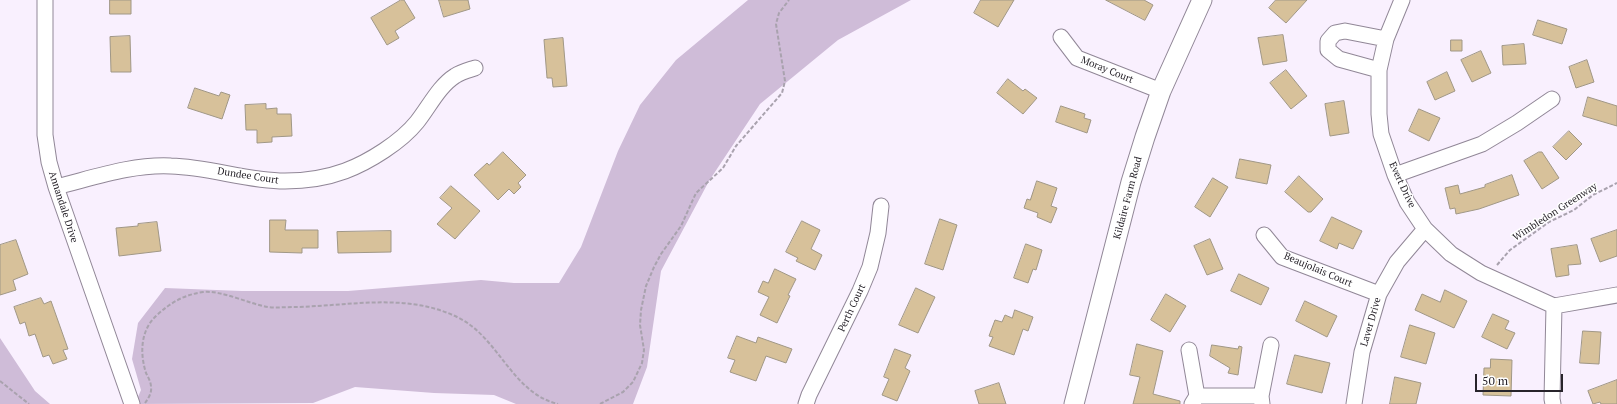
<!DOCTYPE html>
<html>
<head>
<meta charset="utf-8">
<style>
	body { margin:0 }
	#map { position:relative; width:1617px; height:404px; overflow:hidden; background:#f9f0fe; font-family:"PT Serif",serif }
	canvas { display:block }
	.scale { position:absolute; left:1475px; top:374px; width:88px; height:18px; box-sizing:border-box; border:2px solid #28242b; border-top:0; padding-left:5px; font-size:12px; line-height:14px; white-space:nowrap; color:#28242b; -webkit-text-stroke:3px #fff; paint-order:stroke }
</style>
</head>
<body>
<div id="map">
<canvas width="1617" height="404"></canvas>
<div class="scale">50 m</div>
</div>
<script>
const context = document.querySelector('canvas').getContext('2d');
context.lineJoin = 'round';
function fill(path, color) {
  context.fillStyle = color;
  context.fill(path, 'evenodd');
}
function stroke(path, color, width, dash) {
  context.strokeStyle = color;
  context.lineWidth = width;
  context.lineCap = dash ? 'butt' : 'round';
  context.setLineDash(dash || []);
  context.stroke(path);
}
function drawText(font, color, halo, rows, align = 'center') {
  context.font = font + ' "PT Serif",serif';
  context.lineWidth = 3;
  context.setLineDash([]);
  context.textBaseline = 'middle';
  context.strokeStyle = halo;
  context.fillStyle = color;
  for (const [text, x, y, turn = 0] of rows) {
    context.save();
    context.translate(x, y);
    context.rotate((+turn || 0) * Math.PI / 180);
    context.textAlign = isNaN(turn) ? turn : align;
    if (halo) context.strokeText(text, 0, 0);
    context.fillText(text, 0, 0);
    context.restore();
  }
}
fill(new Path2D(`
	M748,0H911L838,40L760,104L709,181L661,271L647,367L633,404H516L494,395L434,393L355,387L313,403L135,404L141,390L132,359L138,323L165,288L242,291H348L481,280L514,283H559L581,247L618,151L640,105L676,60Z
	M0,338L35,391L50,404H0Z`), '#cfbcd8');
const building = new Path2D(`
	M110,0H131V14H110Z
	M401,0H404L415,18L395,31L399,38L387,45L371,18Z
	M439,0H468L470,9L444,17Z
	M981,0H1014L998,27L974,13Z
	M1106,0H1144L1153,5L1145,20Z
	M1276,0H1307L1286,23L1269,8Z
	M1538,20L1567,29L1562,44L1533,35Z
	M1283,35L1287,61L1263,65L1258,38Z
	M130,36L131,72H111L110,37Z
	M563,38L567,86L553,87L552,78H547L544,40Z
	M1451,40H1462V51H1451Z
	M1524,44L1526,64L1503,65L1502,46Z
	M1481,51L1491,73L1472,82L1461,60Z
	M1587,60L1594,82L1576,88L1569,67Z
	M1286,70L1307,96L1291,109L1270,83Z
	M1447,72L1455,91L1435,100L1427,82Z
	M1008,79L1023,91L1025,89L1037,98L1023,114L997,93Z
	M195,88L219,96L221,92L230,95L222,119L188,108Z
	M1588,97L1617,106V126L1583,116Z
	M1344,101L1349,133L1330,136L1325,104Z
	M266,104V109L277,108V114H291L292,136L272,137V142L257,143V130H246L245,105Z
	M1061,106L1085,114L1084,118L1091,120L1087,133L1056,122Z
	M1419,109L1440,118L1429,141L1409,131Z
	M1569,131L1582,144L1566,160L1553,147Z
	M503,152L526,175L518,183L521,187L514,194L509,189L498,200L474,175L487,163L489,165Z
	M1539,152H1542L1559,178L1542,189L1524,161Z
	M1240,159L1271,165L1267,184L1236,178Z
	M1512,175L1519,195L1479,209L1456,214L1455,208L1450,209L1445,188L1458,185L1460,194L1485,187V185Z
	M1299,176L1323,199L1311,212H1308L1285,192Z
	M1213,178L1228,187L1210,217L1195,207Z
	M1037,181L1057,188L1051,206L1057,208L1051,223L1037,217L1038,213L1024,208L1027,199L1030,200Z
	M451,186L480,211L455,239L437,224L452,208L440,198Z
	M1332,217L1362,231L1353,249L1339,243L1337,249L1320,241Z
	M940,219L957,225L943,270L925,264Z
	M270,220H286L285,230H318V248H302V253L270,252Z
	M802,221L820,230L811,249L822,255L815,270L796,261L798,258L786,252Z
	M157,222L161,251L119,256L116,228L138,226V224Z
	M1617,230V256L1600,262L1591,239Z
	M391,231V252L338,253L337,232Z
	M1210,239L1223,269L1207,275L1194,246Z
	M16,240L28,274L13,280L16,290L0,295V245Z
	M1026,244L1042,250L1036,270L1033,269L1028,283L1014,278Z
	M1577,245L1581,264L1568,265L1569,275L1556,277L1551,249Z
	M775,269L796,279L788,295L790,296L777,323L760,315L769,297L758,292L763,281L768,283Z
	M1239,274L1269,288L1261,305L1231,291Z
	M916,288L935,297L918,333L899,325Z
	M1445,290L1467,301L1454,328L1415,310L1422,294L1440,302Z
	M1166,294L1186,306L1170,332L1151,320Z
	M41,298L44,304L51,301L68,349L63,350L67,359L53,364L49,355L43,357L35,334L29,336L25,322L20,324L14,307Z
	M1305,301L1337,316L1327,337L1296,321Z
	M1015,310L1033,317L1028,331L1023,329L1014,355L989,346L993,337L989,336L995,320L1002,322L1005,315L1012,318Z
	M1493,314L1509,321L1505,329L1515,333L1507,349L1482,337Z
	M1410,325L1435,333L1426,364L1401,357Z
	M1583,331L1601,332L1599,364L1580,363Z
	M737,336L756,343L758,337L792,349L786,363L766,356L756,381L730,372L735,360L728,358Z
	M1137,344L1163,351L1153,394L1180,401V404H1133L1140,377L1130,375Z
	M1212,345L1238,349L1239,346L1242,347L1238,375L1228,373L1230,368L1210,356Z
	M895,349L911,355L905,368L910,371L897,401L882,395L889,379L884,377Z
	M1295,355L1330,363L1322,393L1287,384Z
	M1491,359L1512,360L1511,396L1483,395L1484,368H1490Z
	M1395,377L1421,383L1416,404H1390Z
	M1617,380V404H1601L1600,402L1593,404L1588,391Z
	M999,383L1006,404H979L975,391Z`);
fill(building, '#d7c19a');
stroke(building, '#a09786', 1);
const minor = new Path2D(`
	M45,0V135L49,162L56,187L132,404
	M1402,0L1386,39L1379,70V114L1381,134L1395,175L1407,202L1425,229L1451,254L1481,273L1554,306L1617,295
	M1061,37L1077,58L1161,91
	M1379,70L1339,59L1328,50V41L1335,33L1345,31L1386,39
	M1395,175L1482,144L1517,123L1552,99
	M56,187C93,178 132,164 171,166C210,167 247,181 285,181C306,181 326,178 345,171C369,162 401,142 417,122C429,107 439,86 455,76C461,72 469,70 475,68
	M1264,235L1282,257L1379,294
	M1189,350L1197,396
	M806,404L809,395L860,291L870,267L878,233L881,206
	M1192,404L1197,396H1261
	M1262,404L1261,396L1271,345
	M1354,404L1362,352L1379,294L1397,262L1425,229
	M1553,404L1552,399L1554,306`);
const major = new Path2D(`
	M1074,404L1131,182L1145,137L1161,91L1202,0`);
stroke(minor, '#918797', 17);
stroke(major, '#918797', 21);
stroke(new Path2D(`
	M1497,265L1510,250L1549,222L1574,210L1593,195L1617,183
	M0,381L29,404
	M145,403C148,399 152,393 151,387C151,382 148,377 146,373C140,354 140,331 156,316C170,303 183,295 203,292C222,290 249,304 268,307C277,308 286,307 295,307C350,306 408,292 459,318C499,338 512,393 558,404
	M600,404L623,392L633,382L642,363L644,350L640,325L641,310L646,286L654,267L661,254L681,226L696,193L723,168L736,146L782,93L785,81L776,24L779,13L789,0`), '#a9a2ae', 2, [4, 2]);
stroke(minor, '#fff', 15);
stroke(major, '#fff', 19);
drawText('10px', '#28242b', '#fff', [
	["Moray Court",1107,70,22],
	["Dundee Court",248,176,9],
	["Evert Drive",1402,185,65],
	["Kildaire Farm Road",1128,198,-75],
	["Annandale Drive",63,207,72],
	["Wimbledon Greenway",1555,212,-33],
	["Beaujolais Court",1318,270,23],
	["Perth Court",852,308,-65],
	["Laver Drive",1371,322,-74]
]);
</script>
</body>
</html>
